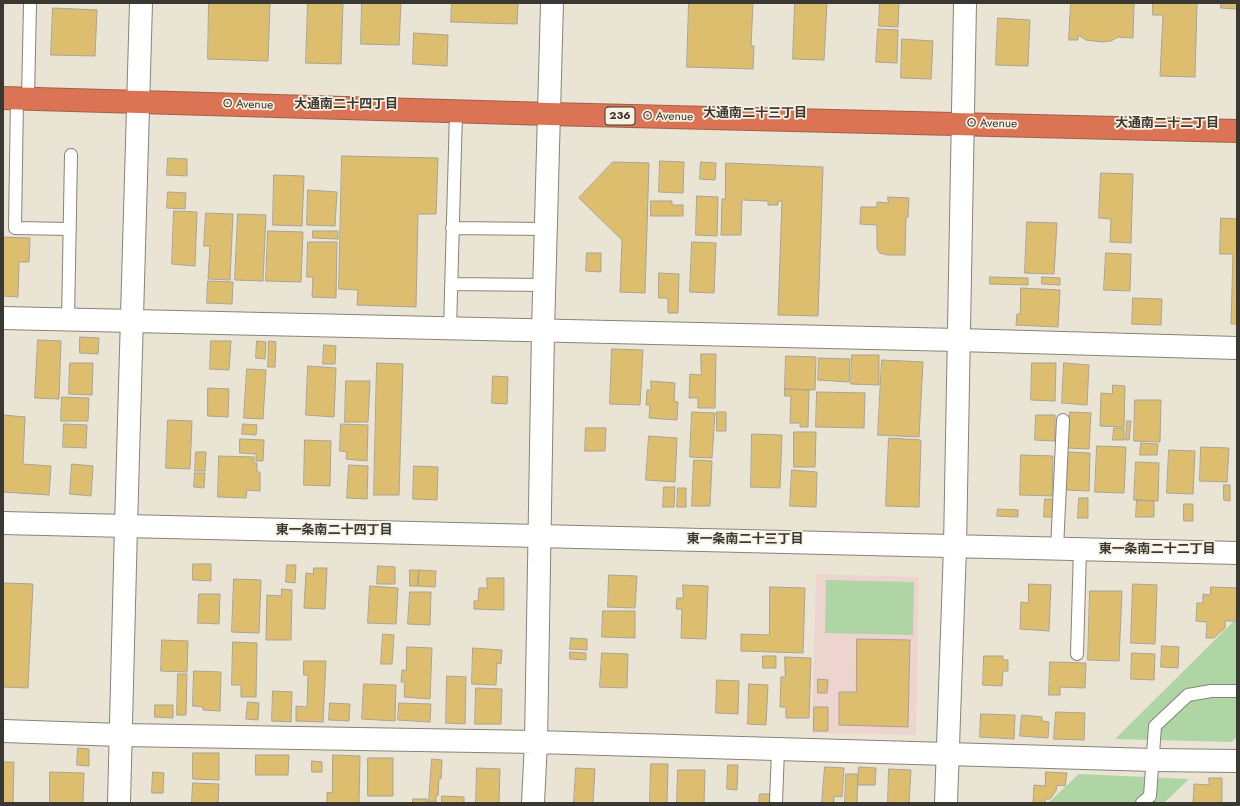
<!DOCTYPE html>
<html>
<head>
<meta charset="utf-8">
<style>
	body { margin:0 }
	#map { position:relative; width:1240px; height:806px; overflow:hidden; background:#eae4d5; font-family:Jost,sans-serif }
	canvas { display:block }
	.frame { position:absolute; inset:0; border:4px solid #3a3832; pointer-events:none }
</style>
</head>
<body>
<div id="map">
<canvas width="1240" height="806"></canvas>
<div class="frame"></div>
</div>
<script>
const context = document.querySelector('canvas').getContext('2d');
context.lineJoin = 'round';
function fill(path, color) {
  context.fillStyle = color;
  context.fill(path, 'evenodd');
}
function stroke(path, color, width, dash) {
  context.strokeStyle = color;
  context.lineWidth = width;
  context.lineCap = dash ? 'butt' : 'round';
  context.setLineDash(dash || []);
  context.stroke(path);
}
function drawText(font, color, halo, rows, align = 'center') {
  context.font = font + ' Jost,"Noto Sans JP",sans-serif';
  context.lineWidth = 3.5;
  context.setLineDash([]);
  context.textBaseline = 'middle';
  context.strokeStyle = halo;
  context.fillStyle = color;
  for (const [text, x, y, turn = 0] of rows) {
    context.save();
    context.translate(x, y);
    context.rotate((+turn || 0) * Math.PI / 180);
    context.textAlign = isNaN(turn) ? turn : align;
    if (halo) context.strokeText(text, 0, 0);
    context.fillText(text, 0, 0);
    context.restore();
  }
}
fill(new Path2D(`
	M816,574L919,577L916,735L812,733Z`), '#eed4ce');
fill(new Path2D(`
	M826,580L914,582L913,635L825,633Z
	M1237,618V737L1231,742L1115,739Z
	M1079,774L1189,779L1164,803H1048Z`), '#aed5a3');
const building = new Path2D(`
	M209,3H270L268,61L208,59Z
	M308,3H343L341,64L306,63Z
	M362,3H401L399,45L361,44Z
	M452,3H518L517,24L451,22Z
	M689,3H753L751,46H754L753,69L687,67Z
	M795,3H827L824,60L793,59Z
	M880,3H899L898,27L879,26Z
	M1071,3H1134L1133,38L1118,37L1111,41L1102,42L1086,40L1078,35V40H1069Z
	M1153,3H1197L1195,77L1160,76L1163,15H1153Z
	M1221,3H1237V9L1221,8Z
	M53,8L97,10L95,56L51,55Z
	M998,18L1030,20L1028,66L996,65Z
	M878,29L898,30L897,63L876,62Z
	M414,33L448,35L447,66L413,64Z
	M902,39L933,41L931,79L901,78Z
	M342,156L438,158L436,214H418L416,307L357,305L358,290L339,289Z
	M168,158L187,159V176L167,175Z
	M660,161L684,162L683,193L659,192Z
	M613,162L649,163L645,293L620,292L622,240L579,198Z
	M701,162L716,163L715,180L700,179Z
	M726,163L823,167L818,316L778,315L782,201H778V205H768V201L742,200L741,235H721L722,199H725Z
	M1101,173L1133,174L1131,243L1110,242L1111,219L1099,218Z
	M274,175L304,176L302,226L273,225Z
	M308,190L337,192L335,226L307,225Z
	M168,192L186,193L185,209L167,208Z
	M697,196L718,197L717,236L696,235Z
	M888,197L909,198L908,217H906L905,255H887L880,253L877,249V225L860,224L861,207H877V202L888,203Z
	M651,201H672V205H683V216H651Z
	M174,211L197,212L195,266L172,264Z
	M206,213L233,214L230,280L208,279L210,246H204Z
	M238,214L266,215L263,281L235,280Z
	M1221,218L1237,219V324H1231L1233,254H1220Z
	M1027,222L1057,223L1054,274L1025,273Z
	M268,231L303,232L301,282L266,281Z
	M313,231H338V239L313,238Z
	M3,237L30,238L29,262H19L18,297L3,296Z
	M308,242H337L336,298L312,297L313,277H307Z
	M692,242L716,243L714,293L690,292Z
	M587,253H601V272L586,271Z
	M1106,253L1131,254L1130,291L1104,290Z
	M659,273L679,274L678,313H668V298H659Z
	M990,277L1028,278V285L990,284Z
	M1042,277L1060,278V285L1042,284Z
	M208,281L233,282L232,304L207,303Z
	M1021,288L1060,290L1058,327L1016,325L1017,314H1020Z
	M1133,298L1162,299L1161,325L1132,324Z
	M80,337L99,338L98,354L80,353Z
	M38,340L61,341L59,399L35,398Z
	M211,341H231L229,370L210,369Z
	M257,341L266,342L265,359L256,358Z
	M269,341L276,342L275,367H268Z
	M324,345L336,346L335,364H323Z
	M612,349L643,350L640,405L610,404Z
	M701,354H716L715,408H698V398H689L690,374L701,375Z
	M852,355H879V385L851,384Z
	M786,356L816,357L815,390L785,389Z
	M819,358L850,359L849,382L818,380Z
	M882,360L923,362L919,437L878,435Z
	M70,363H93L92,395L69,394Z
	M377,363L403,364L399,495H374Z
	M1032,363H1056L1055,401L1031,400Z
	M1064,363L1089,365L1087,405L1062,403Z
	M308,366L336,368L334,417L306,415Z
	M247,369L266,370L263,419L244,418Z
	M493,376L508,377L507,404L492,403Z
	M346,381H370L368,422H345Z
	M651,381L675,383L674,401L678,402L677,420L649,418L650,405H646L647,390H651Z
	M1113,385L1125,386L1124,427L1100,426L1101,393L1112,394Z
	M208,388L229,389L228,417L208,416Z
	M785,389L809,390L808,427H800V423H790L791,396H785Z
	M817,392L865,393L864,428L816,427Z
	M62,397L89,398L88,421H61Z
	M1135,400H1161L1160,442L1134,441Z
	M692,412L715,413L712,458L690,457Z
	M717,412H726V431H717Z
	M1070,412L1091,413L1089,449L1068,448Z
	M3,415L25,417L23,464L51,466L49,495L3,492Z
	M1036,415H1055V441L1035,440Z
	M168,420L192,421L190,469L166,468Z
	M1127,421H1131L1129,440H1126Z
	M64,424L87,425L86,448L63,447Z
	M243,424L257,425L256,435L242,434Z
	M341,424L368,425L367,461L346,459L347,452L340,451Z
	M586,428H606L605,451H585Z
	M1114,428H1124V440H1113Z
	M794,432H816L815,467H794Z
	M752,434L782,435L780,488L751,487Z
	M649,436L677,438L675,482L646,480Z
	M889,438L921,440L919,507L886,506Z
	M240,439L264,440L263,461H256V454L240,453Z
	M305,440L331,441L330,486L304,485Z
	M1141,443L1158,444L1157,455H1140Z
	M1097,446L1126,447L1124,493L1095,492Z
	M1201,447L1229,448L1227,482L1200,481Z
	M1169,450L1195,451L1193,494L1167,493Z
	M196,452H206L205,471H195Z
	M1067,452L1090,453L1089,491L1066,490Z
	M1021,455L1053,456L1052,496L1020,495Z
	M219,456L254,457V463H257V472H260V491L247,490L246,498L218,497Z
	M694,460L712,461L710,506H692Z
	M1136,462L1159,463L1158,501L1134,500Z
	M72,464L93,466L91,496L70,494Z
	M349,465L368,466L367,499L347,498Z
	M414,466L438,467L437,500L413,499Z
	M792,470L817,472L816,507L790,506Z
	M195,473H205L204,488L194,487Z
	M1224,485H1230V501L1224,500Z
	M664,487H675L674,507H663Z
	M678,488H686V507H677Z
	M1079,498H1088V518H1078Z
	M1045,499H1055L1054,517H1044Z
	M1137,500L1154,501V517H1136Z
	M1184,504H1193V521H1184Z
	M998,509L1018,510V517L997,516Z
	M193,564H211V581L193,580Z
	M287,565H296L295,583L286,582Z
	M378,566L395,567V584H377Z
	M314,568H327L325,609L304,608L306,573L313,574Z
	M410,570H419L418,586H410Z
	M419,570L436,571L435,587L418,586Z
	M609,575L637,576L635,608L608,607Z
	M487,578H504V610L474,609V601H478L479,588H487Z
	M234,579L261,580L259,633L232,632Z
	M3,583L33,584L28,688L3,687Z
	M1029,584L1051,585L1049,631L1020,629L1021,602L1028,603Z
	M1133,584L1157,585L1155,644L1131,643Z
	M683,585L708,586L706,639L681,638L682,609H676L677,598H683Z
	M370,586L398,588L396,624L368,623Z
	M770,587L805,588L803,653L741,651V634L769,635Z
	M1211,587L1237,588L1236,621H1225V628L1214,638H1206L1207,622L1196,621L1197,603H1203V594L1210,595Z
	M282,589L292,590L291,640H266L267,595L281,596Z
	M1090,591H1122L1119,661L1088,660Z
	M410,592H431L430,625L408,624Z
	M199,594H220L219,624L198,623Z
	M603,611H635V638L602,637Z
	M383,634L394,635L392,664H381Z
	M571,638L587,639V650L570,649Z
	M857,639L910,640L908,727L839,725V692H856Z
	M162,640L188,641L187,672L161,671Z
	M233,642L257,643L256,697H241V685H232Z
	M1162,646L1179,647L1178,668L1161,667Z
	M407,647L432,648L430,699L404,697L405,682H401L402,670H406Z
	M473,648L502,650L501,664L497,663L496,685L472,684Z
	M570,652L586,653V660L570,659Z
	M602,653L628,654L627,688L600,687Z
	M1132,653L1155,654L1154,680L1131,679Z
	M763,656H776V668H763Z
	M984,656H1003V660H1008V671H1003L1002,686L983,685Z
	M785,657L811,658L809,718H786V707H780L781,677H785Z
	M304,661H326L323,722L296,721V706L307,707L308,675H304Z
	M1050,662L1086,663L1085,688L1060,687V695H1049Z
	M194,671L221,672L220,711L203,710V707L193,706Z
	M178,674H187L186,715H177Z
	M447,676L466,677L465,724L446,723Z
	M818,679L828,680L827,693H818Z
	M717,680L739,681L738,714L716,713Z
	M364,684L396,685L395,721L362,719Z
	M749,684L768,685L766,725L748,724Z
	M476,688L502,689L501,724H475Z
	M273,691L292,692L291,722L272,721Z
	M248,702L259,703L258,720L246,719Z
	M330,703L350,704L349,721L329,720Z
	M399,703L431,704L430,722L398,720Z
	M155,705H173V718L155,717Z
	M814,707H828V731H814Z
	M1056,712L1085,713L1084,740L1054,739Z
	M981,714L1015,715L1014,739L980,737Z
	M1022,715L1042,717V721L1049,722L1048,738L1020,736Z
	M78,748L89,749V766L77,765Z
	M193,753H219V780L193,779Z
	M256,755H289L288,775H256Z
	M333,755L360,756L359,803H327V792L332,793Z
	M368,758H393V796H368Z
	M432,759L442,760L441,779L439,778L438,796L436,795V802H429Z
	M312,761L322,762V772H312Z
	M3,762H14L13,803H3Z
	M651,764H668L667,803H650Z
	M728,765H738L737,790L727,789Z
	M825,767L844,768L842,797L834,796V803H822Z
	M859,767L876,768L875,785H858Z
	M477,768L500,769L499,803H476Z
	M576,768L595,769L593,803H574Z
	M889,769L911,770L909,803H888Z
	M678,770H705L704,803H677Z
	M50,772L84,773L83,803H50Z
	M153,772L164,773L163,793H152Z
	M1046,772L1067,773L1065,786L1057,785L1056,791L1050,799H1045V803H1033L1034,785L1045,786Z
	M846,774H858L857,803H845Z
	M1209,778H1222V803H1193L1194,784L1209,785Z
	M193,783L219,784L218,803H192Z
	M760,794H770L769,803H759Z
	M442,796L464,797V803H442Z
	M413,799H427V803H413Z`);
fill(building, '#ddbe6f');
stroke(building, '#a8a395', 1);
const lane = new Path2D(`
	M17,99L15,228L70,229
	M28,99L30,3
	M452,228L546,229
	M451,284L544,285
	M68,320L71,155
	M450,329L456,112
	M1057,549L1063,420
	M1077,654L1080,549
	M776,803L778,749
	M1142,803L1150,796L1155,726L1188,695L1211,691H1237`);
const street = new Path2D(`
	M3,318L958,340L1237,348
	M3,731L121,735L536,742L1153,760L1237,761
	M119,803L126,526L141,3
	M533,803L536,742L543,331L552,3`);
const secondary = new Path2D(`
	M3,523L1237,553
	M946,803L955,547L965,3`);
const highway = new Path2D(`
	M3,98L549,114L1237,131`);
stroke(lane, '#888376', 14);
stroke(street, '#888376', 24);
stroke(secondary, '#888376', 24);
stroke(highway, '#a35f48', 24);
stroke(lane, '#fff', 12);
stroke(street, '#fff', 22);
stroke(secondary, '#fff', 22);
stroke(highway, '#db7454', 22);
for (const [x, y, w] of [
	[620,116,30]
]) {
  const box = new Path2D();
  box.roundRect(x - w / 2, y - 9, w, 18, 3);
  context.fillStyle = '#f7f1e2';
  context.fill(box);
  stroke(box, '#3a3832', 1);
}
drawText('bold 11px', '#3a3832', null, [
	["236",620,116]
]);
drawText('12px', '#3a3832', '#f7f1e2', [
	["O Avenue",248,105,2],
	["O Avenue",668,117,1],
	["O Avenue",992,124,1]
]);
drawText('bold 13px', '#3a3832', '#f7f1e2', [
	["大通南二十四丁目",346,105],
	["大通南二十三丁目",755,114],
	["大通南二十二丁目",1167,124],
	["東一条南二十四丁目",334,531],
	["東一条南二十三丁目",745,540],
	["東一条南二十二丁目",1157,550]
]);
</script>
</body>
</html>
